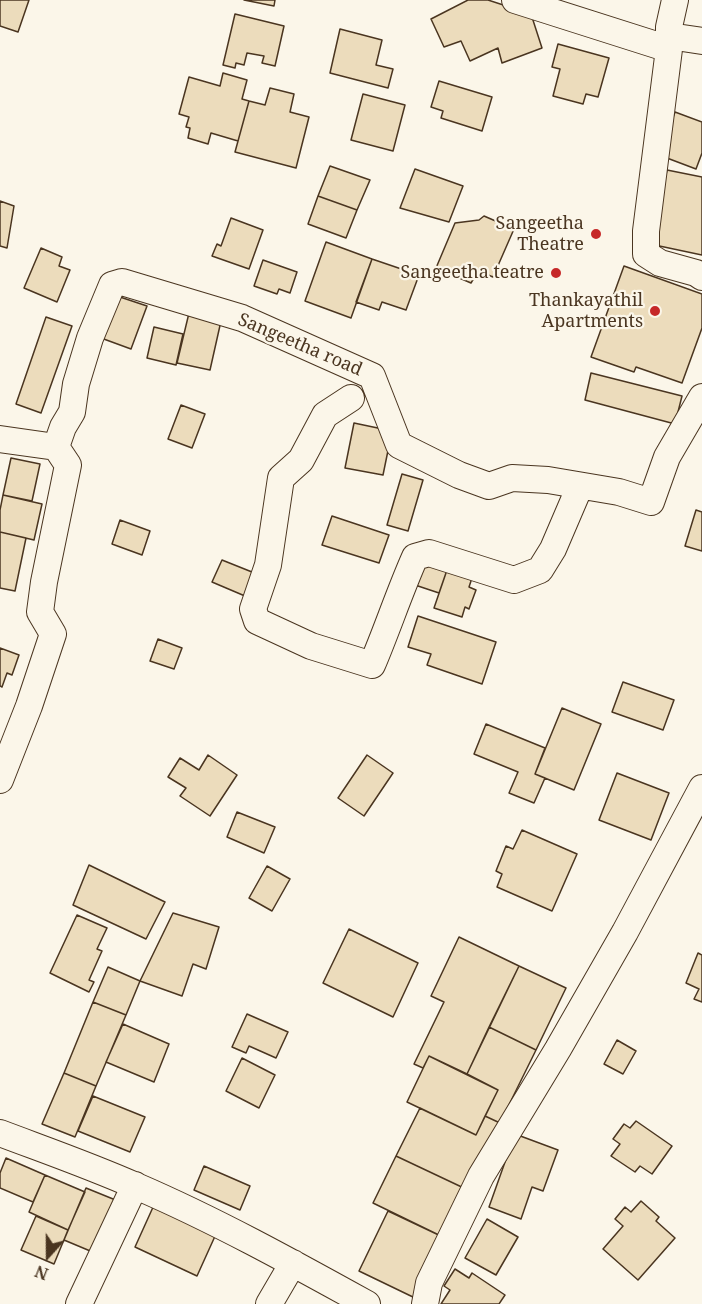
<!DOCTYPE html>
<html>
<head>
<meta charset="utf-8">
<style>
	body { margin:0 }
	#map { position:relative; width:702px; height:1304px; overflow:hidden; background:#fbf6e9; font-family:"Noto Serif",serif }
	canvas { display:block }
	.north { position:absolute; left:18px; top:1226px; width:60px; height:60px; -webkit-text-stroke:4px #fbf6e9; paint-order:stroke; rotate:201deg; font-size:16px; font-weight:700; line-height:24px; text-align:center; color:#4a3520 }
	.north::after { content:''; display:block; margin:auto; width:21px; height:27px; background:#4a3520; clip-path:polygon(50% 0,100% 100%,50% 72%,0 100%) }
</style>
</head>
<body>
<div id="map">
<canvas width="702" height="1304"></canvas>
<div class="north">N</div>
</div>
<script>
const context = document.querySelector('canvas').getContext('2d');
context.lineJoin = 'round';
function fill(path, color) {
  context.fillStyle = color;
  context.fill(path, 'evenodd');
}
function stroke(path, color, width, dash) {
  context.strokeStyle = color;
  context.lineWidth = width;
  context.lineCap = dash ? 'butt' : 'round';
  context.setLineDash(dash || []);
  context.stroke(path);
}
function drawText(font, color, halo, rows, align = 'center') {
  context.font = font + ' "Noto Serif",serif';
  context.lineWidth = 4.5;
  context.setLineDash([]);
  context.textBaseline = 'middle';
  context.strokeStyle = halo;
  context.fillStyle = color;
  for (const [text, x, y, turn = 0] of rows) {
    context.save();
    context.translate(x, y);
    context.rotate((+turn || 0) * Math.PI / 180);
    context.textAlign = isNaN(turn) ? turn : align;
    if (halo) context.strokeText(text, 0, 0);
    context.fillText(text, 0, 0);
    context.restore();
  }
}
const building = new Path2D(`
	M0,0H29L18,32L0,26Z
	M244,0H275L274,6Z
	M468,0H488L531,14L542,48L502,63L498,48L470,61L461,41L444,47L431,19Z
	M235,14L284,26L275,66L262,63L264,56L247,53L244,65L236,63L235,68L223,65Z
	M340,29L382,40L376,65L393,69L388,88L330,73Z
	M558,44L609,58L598,97L586,94L583,104L553,96L560,69L552,67Z
	M223,73L247,80L242,99L249,101L238,141L211,133L208,144L188,138L190,128L186,127L189,117L179,114L189,77L220,86Z
	M439,81L492,97L482,131L441,118L443,111L431,107Z
	M270,88L294,94L290,112L309,117L296,168L235,152L249,101L265,105Z
	M363,94L405,105L393,151L351,140Z
	M675,112L702,122V153L696,169L659,155Z
	M330,166L370,180L357,210L318,196Z
	M415,169L463,186L449,222L400,208Z
	M667,170L702,177V255L650,244Z
	M318,196L357,210L346,238L308,224Z
	M0,201L14,206L7,248L0,246Z
	M484,216L514,229L493,277L478,271L471,283L436,268L455,223L479,220Z
	M231,218L263,230L249,269L212,256L217,244L221,246Z
	M326,242L372,259L351,318L305,301Z
	M41,248L62,257L59,266L70,270L57,302L24,288Z
	M372,259L419,275L406,310L382,302L379,310L356,302Z
	M263,260L297,272L290,293L279,289L277,294L254,286Z
	M624,266L702,294V328L682,383L636,367L634,372L591,357Z
	M117,296L147,306L131,349L101,338Z
	M189,313L221,321L210,370L177,363Z
	M46,317L72,326L41,413L16,404Z
	M154,327L183,334L176,365L147,358Z
	M591,373L682,396L675,424L585,400Z
	M181,405L205,414L192,448L168,439Z
	M354,423L392,431L383,475L345,468Z
	M11,458L40,464L32,501L3,495Z
	M402,474L423,480L408,531L387,525Z
	M3,495L42,504L34,540L0,532V510Z
	M696,510L702,512V551L685,546Z
	M332,516L389,535L379,563L322,545Z
	M120,520L150,531L142,555L112,544Z
	M0,532L26,538L15,591L0,588Z
	M222,560L262,576L252,599L212,582Z
	M423,561L447,570L439,593L415,585Z
	M447,570L472,578L469,587L476,590L469,609L465,607L462,617L434,608Z
	M418,616L496,642L482,684L427,665L431,654L408,647Z
	M158,639L182,648L174,669L150,661Z
	M0,648L19,655L12,675L7,673L2,687L0,686Z
	M623,682L674,700L663,730L612,712Z
	M562,708L601,724L574,790L535,774Z
	M486,724L545,748L535,774L545,778L534,803L509,793L518,772L474,754Z
	M208,755L237,775L210,816L180,796L186,788L168,777L180,758L199,770Z
	M367,755L393,773L364,816L338,798Z
	M617,773L669,793L651,840L599,820Z
	M237,812L275,827L264,853L227,837Z
	M522,830L577,854L552,911L497,887L502,874L496,871L506,846L513,849Z
	M89,865L165,902L146,939L73,905Z
	M267,866L290,879L272,911L249,898Z
	M173,913L219,927L206,969L193,964L182,996L140,981Z
	M77,915L107,928L97,949L102,951L89,980L94,982L89,992L50,973Z
	M349,929L418,963L393,1017L323,983Z
	M459,937L519,966L467,1074L429,1056L423,1068L414,1064L444,1002L431,996Z
	M698,953L702,955V1002L694,999L699,989L686,983Z
	M519,966L566,988L536,1050L489,1027Z
	M108,967L140,981L126,1015L93,1002Z
	M93,1002L126,1015L96,1086L64,1073Z
	M247,1014L288,1032L276,1058L249,1046L246,1053L232,1047Z
	M123,1024L169,1044L154,1082L106,1062Z
	M489,1027L536,1050L500,1123L485,1116L498,1090L467,1074Z
	M617,1040L636,1051L623,1074L604,1064Z
	M429,1056L498,1090L476,1135L407,1102Z
	M242,1058L275,1075L259,1108L226,1091Z
	M64,1073L96,1086L75,1137L42,1124Z
	M93,1096L145,1117L130,1152L78,1131Z
	M420,1108L476,1135L485,1116L500,1123L468,1190L396,1156Z
	M636,1121L672,1146L652,1174L640,1166L635,1172L611,1156L620,1144L613,1139L624,1124L630,1128Z
	M515,1134L558,1150L543,1191L532,1187L521,1219L489,1207Z
	M396,1156L468,1190L445,1238L373,1203Z
	M6,1158L45,1175L33,1202L0,1188V1173Z
	M204,1166L250,1186L240,1210L194,1190Z
	M45,1175L85,1192L68,1230L29,1212Z
	M86,1188L118,1201L95,1253L64,1240Z
	M641,1201L659,1217L656,1221L675,1238L638,1280L603,1249L623,1226L615,1219L625,1207L631,1212Z
	M154,1205L216,1234L197,1276L135,1247Z
	M388,1211L445,1238L415,1298L359,1271Z
	M36,1216L68,1230L54,1264L21,1250Z
	M487,1219L518,1237L496,1275L465,1258Z
	M455,1269L469,1278L472,1273L505,1295L499,1304H441L450,1290L444,1286Z`);
fill(building, '#ecdcbc');
stroke(building, '#4a3520', 1.5);
const minor = new Path2D(`
	M515,0L669,49
	M675,0L669,27V49L646,231V254L660,263L696,273L702,277
	M669,36L702,41
	M351,398L325,415L301,460L281,478L268,565L253,609L257,621L311,646L372,665C387,630 399,593 415,557L429,553L514,580L540,570L553,549L580,486
	M0,439L56,447
	M56,447L63,427L72,412L76,384L90,338L112,285L122,282L242,318L372,376L399,445L459,475L489,486L512,478L548,480L619,492L651,502L667,457L702,397
	M0,780L29,706L53,634L40,612L44,582L68,465L56,447
	M0,1133C45,1150 91,1166 136,1186C215,1220 291,1262 367,1304
	M79,1304L135,1185
	M269,1304L293,1263
	M425,1304L429,1283L481,1176L558,1049L625,932L702,788`);
stroke(minor, '#4a3520', 28);
stroke(minor, '#fbf6e9', 26);
for (const [x, y, r, color] of [
	[596,234,6,"#c62828"],
	[556,273,6,"#c62828"],
	[655,311,6,"#c62828"]
]) {
  const dot = new Path2D();
  dot.arc(x, y, r, 0, 2 * Math.PI);
  context.fillStyle = color;
  context.fill(dot);
  stroke(dot, '#fbf6e9', 2);
}
drawText('18px', '#4a3520', '#fbf6e9', [
	["Sangeetha",584,224],
	["Theatre",584,245],
	["Sangeetha teatre",544,273],
	["Thankayathil",643,301],
	["Apartments",643,322]
], 'right');
drawText('18px', '#4a3520', '#fbf6e9', [
	["Sangeetha road",300,345,23]
]);
</script>
</body>
</html>
